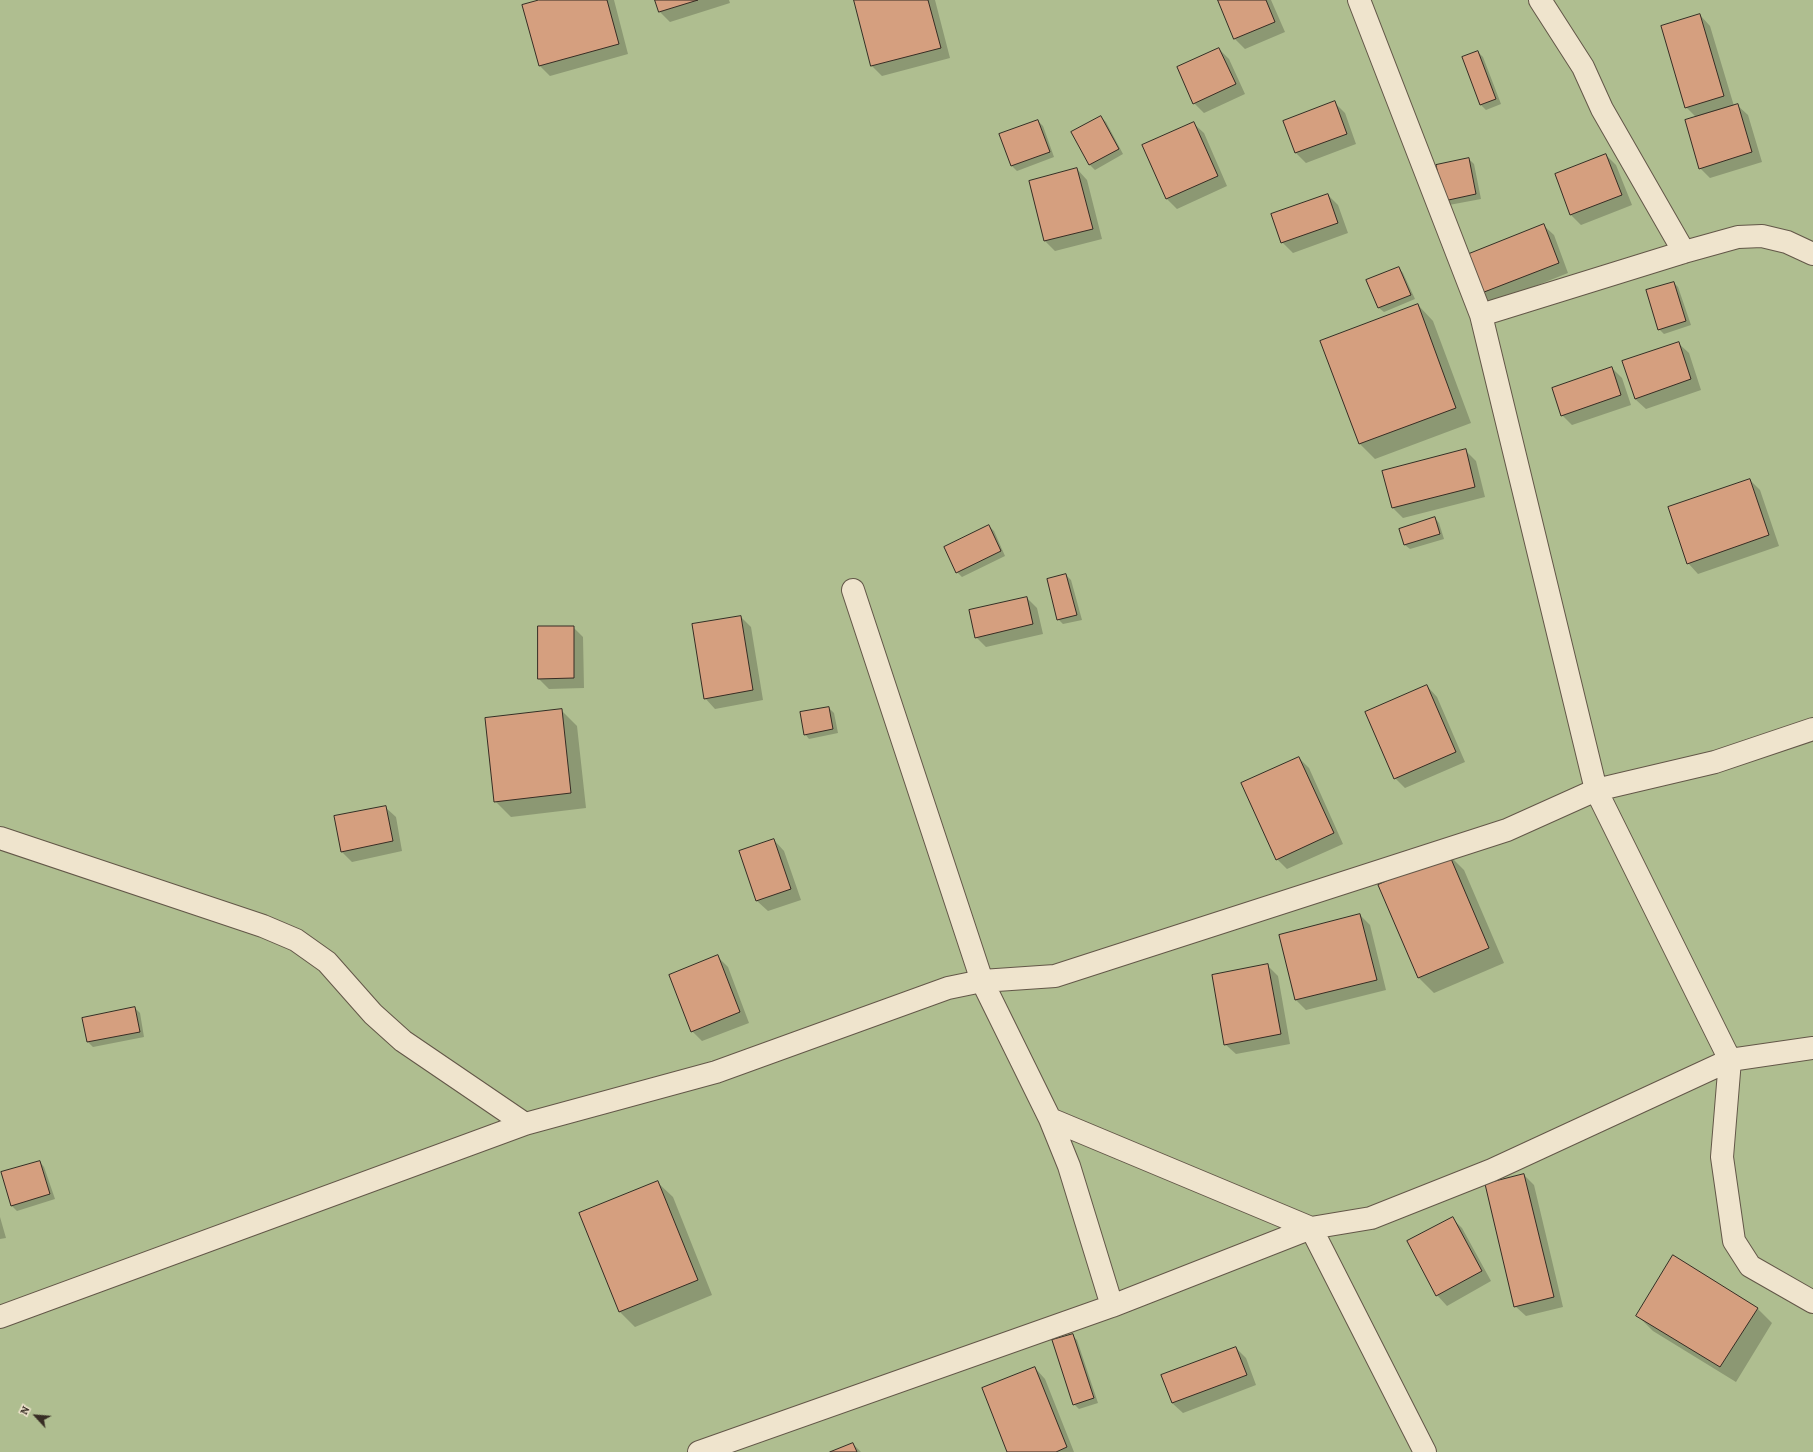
<!DOCTYPE html>
<html>
<head>
<meta charset="utf-8">
<style>
	body { margin:0 }
	#map { position:relative; width:1813px; height:1452px; overflow:hidden; background:#e6d5b2; font-family:Alegreya,serif }
	canvas { display:block }
	.north { position:absolute; left:16px; top:1396px; width:40px; height:40px; -webkit-text-stroke:3px #efe4cd; paint-order:stroke; rotate:296deg; font-size:11px; font-weight:700; line-height:16px; text-align:center; color:#372d24 }
	.north::after { content:''; display:block; margin:auto; width:14px; height:18px; background:#372d24; clip-path:polygon(50% 0,100% 100%,50% 72%,0 100%) }
</style>
</head>
<body>
<div id="map">
<canvas width="1813" height="1452"></canvas>
<div class="north">N</div>
</div>
<script>
const context = document.querySelector('canvas').getContext('2d');
context.lineJoin = 'round';
function fill(path, color) {
  context.fillStyle = color;
  context.fill(path, 'evenodd');
}
function stroke(path, color, width, dash) {
  context.strokeStyle = color;
  context.lineWidth = width;
  context.lineCap = dash ? 'butt' : 'round';
  context.setLineDash(dash || []);
  context.stroke(path);
}
fill(new Path2D(`
	M0,0H1813V1452H0Z`), '#afbe90');
fill(new Path2D(`
	M543,0H614L628,54L550,76L540,66L524,5Z
	M657,0H729L730,3L670,22L660,12Z
	M855,0H935L950,58L882,76L872,66Z
	M1219,0H1271L1285,32L1245,49L1235,39Z
	M1700,15L1710,26L1734,106L1737,105L1748,115L1762,162L1710,178L1700,168L1697,118L1686,107Z
	M1219,49L1229,59L1245,94L1204,113L1194,103Z
	M1478,52L1483,57L1501,104L1486,110L1481,105L1463,58Z
	M1335,103L1345,113L1356,144L1306,163L1296,153L1284,122Z
	M1101,117L1106,122L1123,154L1095,170L1090,165L1073,133Z
	M1038,121L1043,126L1054,157L1017,171L1012,166L1001,134Z
	M1193,123L1204,133L1227,186L1177,209L1167,199L1143,146Z
	M1606,155L1616,165L1632,205L1581,225L1571,215L1556,175Z
	M1469,159L1474,164L1481,199L1449,205L1437,166Z
	M1077,169L1087,180L1102,239L1055,251L1045,241Z
	M1328,195L1338,205L1348,233L1293,253L1282,242Z
	M1543,225L1554,235L1568,273L1490,304L1479,293Z
	M1399,268L1403,273L1415,299L1384,312L1379,308Z
	M1674,283L1678,287L1691,325L1664,334L1659,329Z
	M1418,305L1433,321L1471,423L1375,459L1360,444L1322,341Z
	M1678,343L1689,353L1701,390L1646,409L1635,399Z
	M1612,368L1622,378L1631,405L1572,425L1562,415Z
	M1466,451L1476,461L1485,497L1403,518L1393,508L1384,471Z
	M1750,480L1760,490L1779,546L1698,574L1688,563Z
	M1435,518L1439,523L1444,539L1410,549L1405,545Z
	M989,526L994,531L1005,556L962,577L957,572Z
	M1066,575L1071,580L1082,620L1063,624L1058,619Z
	M1027,598L1037,608L1043,634L986,647L976,637Z
	M741,617L751,627L763,700L715,709L705,698Z
	M573,627L583,637L584,688L549,689L539,679Z
	M1427,686L1437,697L1465,762L1405,788L1395,778Z
	M829,708L834,713L838,733L809,739L805,734Z
	M561,710L577,726L586,808L511,817L495,801Z
	M1299,758L1309,768L1343,844L1287,869L1277,859Z
	M385,807L396,817L402,851L352,862L342,852Z
	M774,840L784,851L801,900L768,911L757,901L741,852Z
	M1449,855L1464,870L1504,963L1434,993L1419,978L1380,885Z
	M1360,915L1370,925L1386,990L1306,1010L1296,1000L1280,935Z
	M718,957L728,967L749,1023L702,1041L692,1031Z
	M1268,966L1278,976L1290,1044L1236,1054L1225,1044Z
	M135,1008L140,1013L144,1037L93,1047L88,1042Z
	M40,1162L44,1167L55,1199L17,1211L12,1206L2,1173Z
	M1524,1175L1534,1185L1563,1307L1526,1316L1515,1306Z
	M657,1182L673,1197L712,1295L635,1327L620,1312L580,1214Z
	M0,1217L6,1238L0,1239Z
	M1452,1218L1462,1228L1491,1281L1447,1306L1437,1295Z
	M1757,1308L1772,1323L1736,1382L1653,1331L1638,1316Z
	M1072,1335L1077,1340L1098,1403L1079,1409L1074,1404Z
	M1236,1348L1246,1358L1256,1385L1183,1413L1172,1403L1163,1376Z
	M1035,1368L1045,1379L1074,1452H1008Z
	M853,1444L861,1452H833Z`), '#0003');
const building = new Path2D(`
	M539,0H607L619,44L539,66L522,5Z
	M655,0H698L659,12Z
	M854,0H928L941,48L871,66Z
	M1218,0H1266L1275,22L1234,39Z
	M1700,14L1724,96L1685,108L1661,26Z
	M1219,48L1236,84L1193,104L1177,67Z
	M1478,51L1496,99L1480,105L1462,57Z
	M1335,101L1347,134L1295,153L1283,121Z
	M1738,104L1752,152L1699,169L1685,120Z
	M1101,116L1119,149L1089,165L1071,132Z
	M1038,120L1050,152L1011,166L999,134Z
	M1194,122L1218,176L1166,199L1142,145Z
	M1606,154L1622,195L1570,215L1555,174Z
	M1469,158L1476,194L1444,201L1436,165Z
	M1077,168L1093,229L1044,241L1029,181Z
	M1328,194L1338,223L1281,243L1271,214Z
	M1544,224L1559,263L1479,294L1464,256Z
	M1399,267L1411,295L1378,308L1366,280Z
	M1674,282L1686,321L1658,330L1646,290Z
	M1418,304L1456,408L1359,444L1320,341Z
	M1679,342L1691,379L1635,399L1622,361Z
	M1612,367L1621,395L1561,416L1552,388Z
	M1466,449L1475,487L1392,508L1382,471Z
	M1750,479L1769,535L1687,564L1668,507Z
	M1435,517L1440,534L1404,545L1399,529Z
	M989,525L1001,551L956,573L944,547Z
	M1066,574L1077,615L1057,620L1047,579Z
	M1027,597L1033,624L975,638L969,610Z
	M741,616L753,690L704,699L692,624Z
	M538,626H574V678L538,679Z
	M1427,685L1456,752L1394,779L1365,712Z
	M829,707L833,729L804,735L800,712Z
	M562,709L571,793L494,802L485,718Z
	M1299,757L1334,833L1276,860L1241,783Z
	M386,806L393,841L341,852L334,816Z
	M774,839L791,889L756,901L739,851Z
	M1449,854L1489,948L1418,978L1378,885Z
	M1360,914L1377,980L1295,1000L1279,935Z
	M718,955L740,1012L691,1032L669,975Z
	M1268,964L1281,1034L1224,1045L1212,975Z
	M135,1007L140,1032L87,1042L82,1018Z
	M40,1161L50,1194L11,1206L1,1172Z
	M1524,1174L1554,1297L1514,1307L1485,1184Z
	M658,1181L698,1280L619,1312L579,1213Z
	M1453,1217L1482,1271L1436,1296L1407,1241Z
	M1673,1255L1758,1308L1720,1367L1636,1316Z
	M1073,1334L1094,1398L1073,1405L1052,1340Z
	M1236,1347L1247,1375L1172,1403L1161,1375Z
	M1035,1367L1067,1447L1056,1452H1007L982,1388Z
	M853,1443L857,1452H830Z`);
fill(building, '#d59f7f');
stroke(building, '#372d24', 1);
const minor = new Path2D(`
	M1359,0L1481,315L1596,790L1730,1060L1722,1157L1734,1241L1750,1266L1813,1302
	M1540,0L1583,67L1602,109L1684,252
	M1481,315L1684,252L1738,237L1762,236L1787,242L1813,254
	M853,590L982,981L1050,1119L1069,1166L1112,1306
	M0,838L263,926L296,940L327,962L373,1014L403,1041L525,1124
	M1050,1119L1311,1228L1425,1452
	M0,1317L525,1124L716,1072L948,988L982,981L1055,976L1507,830L1596,790L1715,762L1813,729
	M699,1452L1112,1306L1311,1228L1371,1218L1492,1170L1730,1060L1813,1048`);
stroke(minor, '#635748', 24);
stroke(minor, '#efe4cd', 22);
</script>
</body>
</html>
